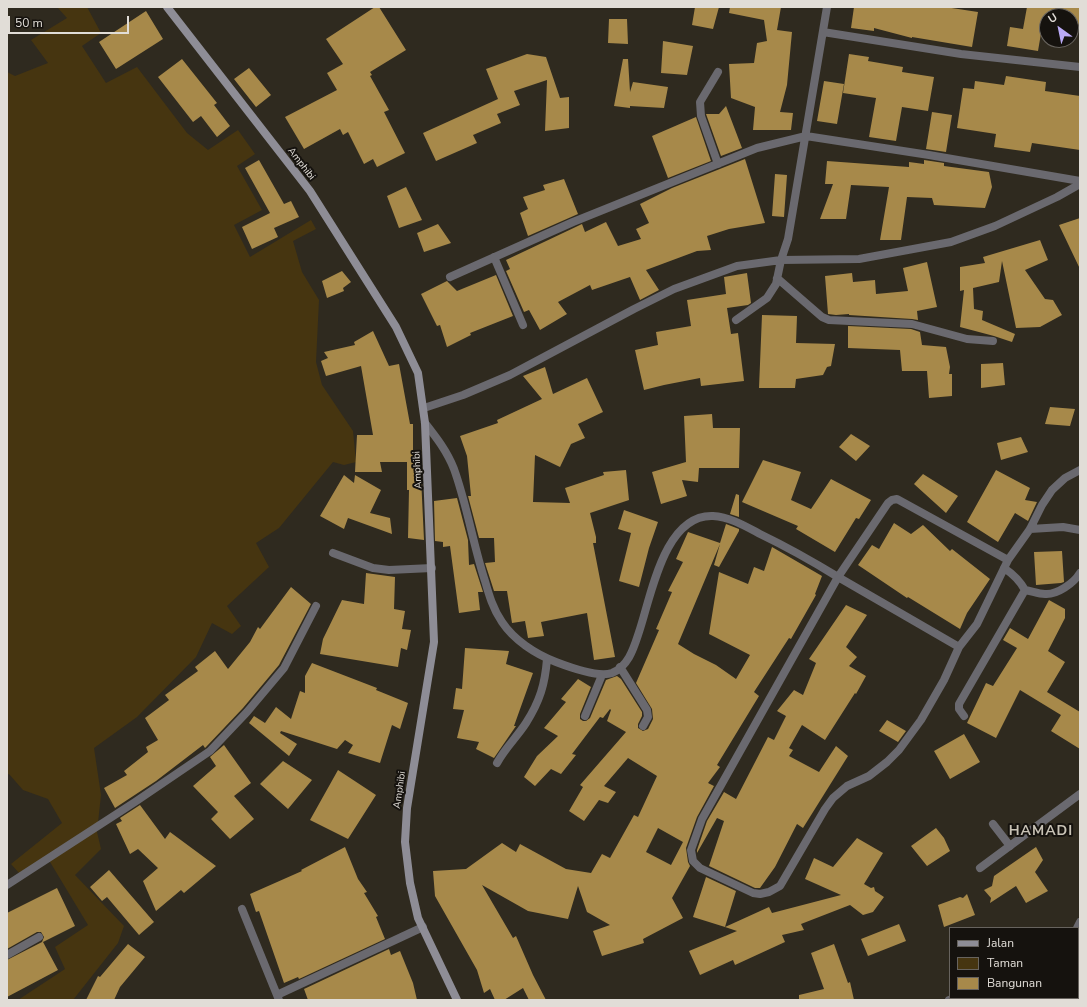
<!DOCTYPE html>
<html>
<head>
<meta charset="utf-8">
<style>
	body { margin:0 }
	#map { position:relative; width:1087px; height:1007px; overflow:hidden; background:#2f2a1f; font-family:"Nunito Sans",sans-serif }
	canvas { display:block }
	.frame { position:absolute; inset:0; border:8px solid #e1ddd7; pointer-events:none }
	.legend { position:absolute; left:949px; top:927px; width:130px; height:72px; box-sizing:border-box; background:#15120e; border:1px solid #67635e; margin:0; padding:5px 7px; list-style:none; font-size:12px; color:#e1ddd7 }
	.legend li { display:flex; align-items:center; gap:8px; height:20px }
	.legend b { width:20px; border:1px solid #67635e }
	.north { position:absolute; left:1039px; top:8px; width:40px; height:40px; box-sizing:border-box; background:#15120e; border:1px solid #67635e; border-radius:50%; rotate:327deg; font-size:11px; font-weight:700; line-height:16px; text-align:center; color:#e1ddd7 }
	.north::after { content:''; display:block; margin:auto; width:14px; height:18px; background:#baaaf6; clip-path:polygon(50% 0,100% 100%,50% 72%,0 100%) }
	.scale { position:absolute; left:8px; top:16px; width:121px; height:18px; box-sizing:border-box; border:2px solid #e1ddd7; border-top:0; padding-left:5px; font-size:12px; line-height:14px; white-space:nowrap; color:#e1ddd7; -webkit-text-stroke:3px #15120e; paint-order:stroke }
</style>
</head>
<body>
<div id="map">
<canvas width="1087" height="1007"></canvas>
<div class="frame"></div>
<ul class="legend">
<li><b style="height:5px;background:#8e8d96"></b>Jalan</li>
<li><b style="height:11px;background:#463510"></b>Taman</li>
<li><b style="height:11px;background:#a7894a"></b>Bangunan</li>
</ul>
<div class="north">U</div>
<div class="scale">50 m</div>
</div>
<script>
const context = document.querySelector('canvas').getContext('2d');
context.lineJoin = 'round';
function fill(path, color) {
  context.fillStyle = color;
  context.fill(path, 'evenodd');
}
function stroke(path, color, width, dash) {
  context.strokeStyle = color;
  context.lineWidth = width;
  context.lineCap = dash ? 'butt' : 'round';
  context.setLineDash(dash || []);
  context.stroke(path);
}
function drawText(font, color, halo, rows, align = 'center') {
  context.font = font + ' "Nunito Sans",sans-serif';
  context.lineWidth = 4;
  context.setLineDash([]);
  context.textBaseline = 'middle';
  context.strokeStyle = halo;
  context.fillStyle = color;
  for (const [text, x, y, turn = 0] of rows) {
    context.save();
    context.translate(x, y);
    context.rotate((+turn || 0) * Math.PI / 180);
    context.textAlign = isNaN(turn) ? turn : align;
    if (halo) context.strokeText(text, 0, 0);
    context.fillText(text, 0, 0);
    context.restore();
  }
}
fill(new Path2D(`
	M57,7H87L101,33L82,46L106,83L137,67L187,133L208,150L238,130L255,154L237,166L262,210L234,225L250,257L311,220L316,229L293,241L302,272L319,300L316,362L322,385L353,431L356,462L344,465L333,462L279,528L256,543L269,567L227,606L241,626L232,634L212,623L196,657L137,717L94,748L101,795L97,832L101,849L75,875L124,926L118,943L73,1000H18L65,969L55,947L88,925L47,857L19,873L11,864L62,823L48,799L23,790L9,774L7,775V72L15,76L48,63L31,40L67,18Z`), '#463510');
fill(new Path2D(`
	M375,7H379L406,50L370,72L372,75L370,76L389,110L384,112L405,153L377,167L373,159L364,164L348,132L343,135L340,129L304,149L285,117L337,90L327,73L343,64L326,39Z
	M695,7H719L713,29L692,25Z
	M730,7H781L777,30L792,32L787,85L780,112L793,113L791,130H753L755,107L731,98L729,64L754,63L757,43L767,41L764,20L729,13Z
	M854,7H945L978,12L972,47L912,37V38L874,28V31L851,28Z
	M1027,7H1080V25L1071,23V16H1044L1038,51L1007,46L1010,27L1023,29Z
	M146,11L163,39L116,69L99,42Z
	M609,19H627L628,44L608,43Z
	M663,41L693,46L687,75L661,73Z
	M527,54L546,57L560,98L569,97V128L545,131L547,80L514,91L520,105L497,114L501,123L473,135L477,143L436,161L423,133L498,99L486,69Z
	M849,54L869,57L868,61L903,67L902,72L934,77L928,111L902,107L896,141L869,137L876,98L843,93Z
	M182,59L217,103L214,105L230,126L217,137L201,116L193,122L158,77Z
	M623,59H628L630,92L633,82L668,87L664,108L630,106V108L614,106Z
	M249,68L271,95L256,107L234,79Z
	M1006,76L1046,82L1045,91L1080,96V150L1032,143L1030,152L994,147L996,134L957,128L963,88L974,89L975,81L1004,85Z
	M824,81L844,84L837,124L817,121Z
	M726,106L742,148L721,156L706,114H719Z
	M932,112L952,115L946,152L926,149Z
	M696,117L711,161L668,178L652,136Z
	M745,159L765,223L729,229L707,236L711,250L697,251L646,270L659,290L640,300L630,277L592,290L590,285L558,302L567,314L540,330L529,310L524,312L506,271L510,269L506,260L582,224L585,232L606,222L618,246L641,239L636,229L649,223L640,204L672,188Z
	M259,160L284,204L291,201L299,217L274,228L278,237L252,249L242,227L270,213L245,168Z
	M924,160L944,163V166L989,172L992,187L985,208L934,205L932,198L907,197L901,240H880L889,187L851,185L846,219H820L833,184H825L827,161L909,167V162L924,164Z
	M775,174L787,175L784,217L772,216Z
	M564,179L578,214L528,236L520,213L528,209L523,197L545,190L543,185Z
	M406,187L422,220L399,228L387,196Z
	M1080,218V269L1059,225Z
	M438,224L451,243L424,252L417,233Z
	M1040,240L1048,260L1025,270L1045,299L1053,300L1062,315L1040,327L1016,328L1002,261L999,282L973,288L974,309L983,311L982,320L1015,334L1012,342L994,336L960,327L964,290L960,291V267L985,263L983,257Z
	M927,262L937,307L917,311L918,320L912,319L849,315V314L836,315L828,314L825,276L852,273L853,282L875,280L876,294L908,291L903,268Z
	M342,271L351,282L343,288L344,291L327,298L322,281Z
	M747,273L751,303L748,305L727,308L731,334L738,333L744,381L701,386L700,378L664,385L644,390L635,350L658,345L656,332L691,326L687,300L726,294L724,277Z
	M496,275L513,316L470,333L471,335L447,347L440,325L437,326L421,294L447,281L457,291Z
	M762,315L797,316L796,343L835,344L831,366L827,367L823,375L796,379L795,388H759Z
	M848,326L911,329L920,332L922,345L946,347L950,367L949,374H952V396L929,398L927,371H902L900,350L848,348Z
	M373,331L389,366L399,364L410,424H413V453L420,454L417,477H421L424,540L408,538L409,490H407V462H380L382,472H355L357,435H373L361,366L326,376L321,361L328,358L324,352L355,345L354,342Z
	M1003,363L1005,385L981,388V364Z
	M545,367L553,394L587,378L603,412L578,424L585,438L571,444L560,467L535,455L533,502L570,503L565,488L604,475L603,472L626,470L629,500L590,513L596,537V543H593L615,657L594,660L587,613L541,622L544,636L528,638L525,621L512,623L507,591H494L485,563L495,562L494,538H479L468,496H471L467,456L460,436L498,423L497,420L542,399L523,376Z
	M1050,407L1075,409L1070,426L1045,424Z
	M712,414L713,428H740L739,468H699L698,482L682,480L687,496L661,504L652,472L686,462L684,416Z
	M851,434L870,446L856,461L839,447Z
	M1021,437L1028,452L1001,460L997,443Z
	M763,460L801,472L791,500L811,509L831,479L871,500L859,519L856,518L835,552L796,529L798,526L742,502Z
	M996,470L1030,488L1025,500L1037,502L1028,521L1015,513L998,542L967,522Z
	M923,474L958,496L946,513L914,484Z
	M344,475L354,483L355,475L381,490L370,513L390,518L392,534L348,518L344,529L320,516Z
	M736,494L739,495V517L730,514Z
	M457,498L468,540L469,565L474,564L483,592H478L480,610L459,613L450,546L443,547V542L435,541L434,501Z
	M624,510L658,522L649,548L639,587L619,581L631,533L618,529Z
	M894,523L911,534L923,525L950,551L952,549L990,579L967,613L960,629L908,597L907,598L858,565L872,545L879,549Z
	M726,524L739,529V531L719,567L714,565L720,544L678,644L694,654L716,665L736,679L750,655L709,634L719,572L748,584L754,567L764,571L772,547L822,576L815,594L816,595L791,639L789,638L754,692L759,696L717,765L720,767L708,783L714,786L697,817L686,848L688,862L690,866L672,898L683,918L643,939L644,943L602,956L593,931L610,925L587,912L578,886L568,919L528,911L482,885L513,938L516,936L533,975L546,1000H529L523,988L504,1000H495L490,989L484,993L477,970L435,896L433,871L466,869L502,843L516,852L520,844L566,869L591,873L602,854L610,858L634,815L638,817L657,776L628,758L604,786L616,792L608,803L599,800L584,821L569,811L583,787L580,785L626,732L607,721L611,710L610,709L603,718L600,717L572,754L576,755L561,774L551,769L535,786L524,777L537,756L558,736L544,728L566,702L561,699L578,679L591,687L580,714V719L583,721H586L590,718L606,680L617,676L621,679L642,712V716L638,724V728L643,731L648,729L653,719L652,709L636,683L659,630L656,629L672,592L668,591L683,562L676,559L688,532L720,543ZM658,828L683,842L671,865L646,852Z
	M1062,551L1064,582L1061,583L1036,585L1034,552Z
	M366,573L395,577L394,609L405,611L402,629L411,630L407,650L401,648L398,667L320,654L323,639L342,600L364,604Z
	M291,587L311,604L279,665L243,708L206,747L205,748L203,745L156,781L115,808L104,788L127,775L124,771L148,752L146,747L158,740L145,718L169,700L165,695L198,671L195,667L215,651L228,669L250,642L258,627L260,629Z
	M1049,600L1065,609V618L1048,651L1065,662L1047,692L1080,712V749L1051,731L1061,715L1020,690L996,738L967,723L986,683L993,686L1017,648L1003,640L1010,628L1028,639Z
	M846,605L867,615L846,647L857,657L849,666L866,676L856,694L855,693L825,740L802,725L789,748L793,750L789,756L819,772L836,746L848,756L803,828L797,824L775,867L760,888H755L709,866L724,821L717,818L697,853V850L707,821L724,792L736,799L768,737L774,740L786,716L777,711L794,690L803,695L816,663L809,659Z
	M465,648L509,651L506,664L533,673L514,726H516L494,758L476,749L479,742L457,738L464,710L453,709L456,688L462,689Z
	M312,663L377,688L376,690L408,703L400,729L392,725L380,763L348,753L353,745L345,740L337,749L281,731L280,733L297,744L289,756L249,723L254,716L265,723L276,707L291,719L300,691L305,693V676Z
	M887,720L906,731L898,742L879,731Z
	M964,734L980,762L950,779L934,751Z
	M224,745L251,783L234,796L254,819L230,839L211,819L218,812L193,786L216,766L210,757Z
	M283,761L312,780L288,809L260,784Z
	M338,770L376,795L348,839L310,820Z
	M140,805L165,839L170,832L216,866L184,893L181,890L156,911L143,881L158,868L138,849L130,854L116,824L122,821L120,818Z
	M936,828L944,838L950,851L927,866L911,846Z
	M857,838L883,853L864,884L871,888L874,887L875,891L884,897L873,912L863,915L850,905L801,924L804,930L782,935L785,942L735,965L733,960L700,975L689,951L737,931L725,927L769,907L772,913L841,895L805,879L814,858L833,867Z
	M345,847L358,879L367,892L364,893L378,916L376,917L385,939L299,979L298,977L284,983L259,911L256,912L250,894L302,871L301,870Z
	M1036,847L1043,860L1035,872L1048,891L1026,903L1016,886L990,903L991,898L984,890L992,886L994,876Z
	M109,870L154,922L139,935L107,897L102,901L90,887Z
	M706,877L736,891L725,927L693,917Z
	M57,888L75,926L43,942L58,970L7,997V960L42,942L44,937L41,932H37L7,949V913Z
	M967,894L975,915L944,927L938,905L960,897L963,898Z
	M899,924L906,941L868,956L861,939Z
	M128,944L145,957L120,987L114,1000H86L98,976L100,977Z
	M834,944L848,983L850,982L854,1000H799V995L824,989L811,953Z
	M389,949L391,955L400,951L413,983L417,1000H308L304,989Z`), '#a7894a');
stroke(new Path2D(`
	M980,868L1080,794
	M242,909L279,1000
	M7,955L39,937
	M277,995L423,927`), '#6a696f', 8);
stroke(new Path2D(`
	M823,32L961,54L1080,67
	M718,72L700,102L701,116L718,164
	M494,257L523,325
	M450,277L573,222L757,148L806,136L929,155L1080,181
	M777,278L822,317L829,320L912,324L967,339L993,341
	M736,320L767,298L776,284L781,260L788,239L827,7
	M424,408L463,395L510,375L634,309L674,289L737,266L781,260L859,259L951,242L995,226L1057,197L1080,184
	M425,423C436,437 447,451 454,469C467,505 473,544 485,581C489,595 493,609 502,622C514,640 535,654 556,662C569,667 598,678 612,673C629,666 634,647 639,632C651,597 664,514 713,516C730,517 745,526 760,534C787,547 812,561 838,577L702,819L691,850L693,861L700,868L753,893L760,894L769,892L780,886L825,809L833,798L847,786L869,776L887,762L899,750L921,720L944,680L959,647L977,624L1008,560L1030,529L1042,505L1052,490L1065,478L1080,470
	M1030,529L1063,527L1080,530
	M333,553L373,568L389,570L432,568
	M1025,590C1032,591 1038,594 1045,594C1057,595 1074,583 1080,573
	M959,647L838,577L888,503L892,500L897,499L1008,560
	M620,667L647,710L648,717L643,726
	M585,716L602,675
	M964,716L959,709V704L1025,590C1020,581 1013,574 1004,568
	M497,763C505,748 517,737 526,723C540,701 545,684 547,659
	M993,824L1010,846
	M7,885L135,802L210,751L247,712L284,668L316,606
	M1077,928L1080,922
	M949,1000L955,998`), '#6a696f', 8);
stroke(new Path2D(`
	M167,7L310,191L396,327L418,373L425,423L434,642L407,808L405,842L410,883L418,918L457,1000`), '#8e8d96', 8);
drawText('10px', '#e1ddd7', '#15120e', [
	["Amphibi",301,164,52],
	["Amphibi",418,470,-93],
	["Amphibi",400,790,-82]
]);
context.letterSpacing = '1px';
drawText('bold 14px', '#c8c2b5', '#15120e', [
	["HAMADI",1041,832]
]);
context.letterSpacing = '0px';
</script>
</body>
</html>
